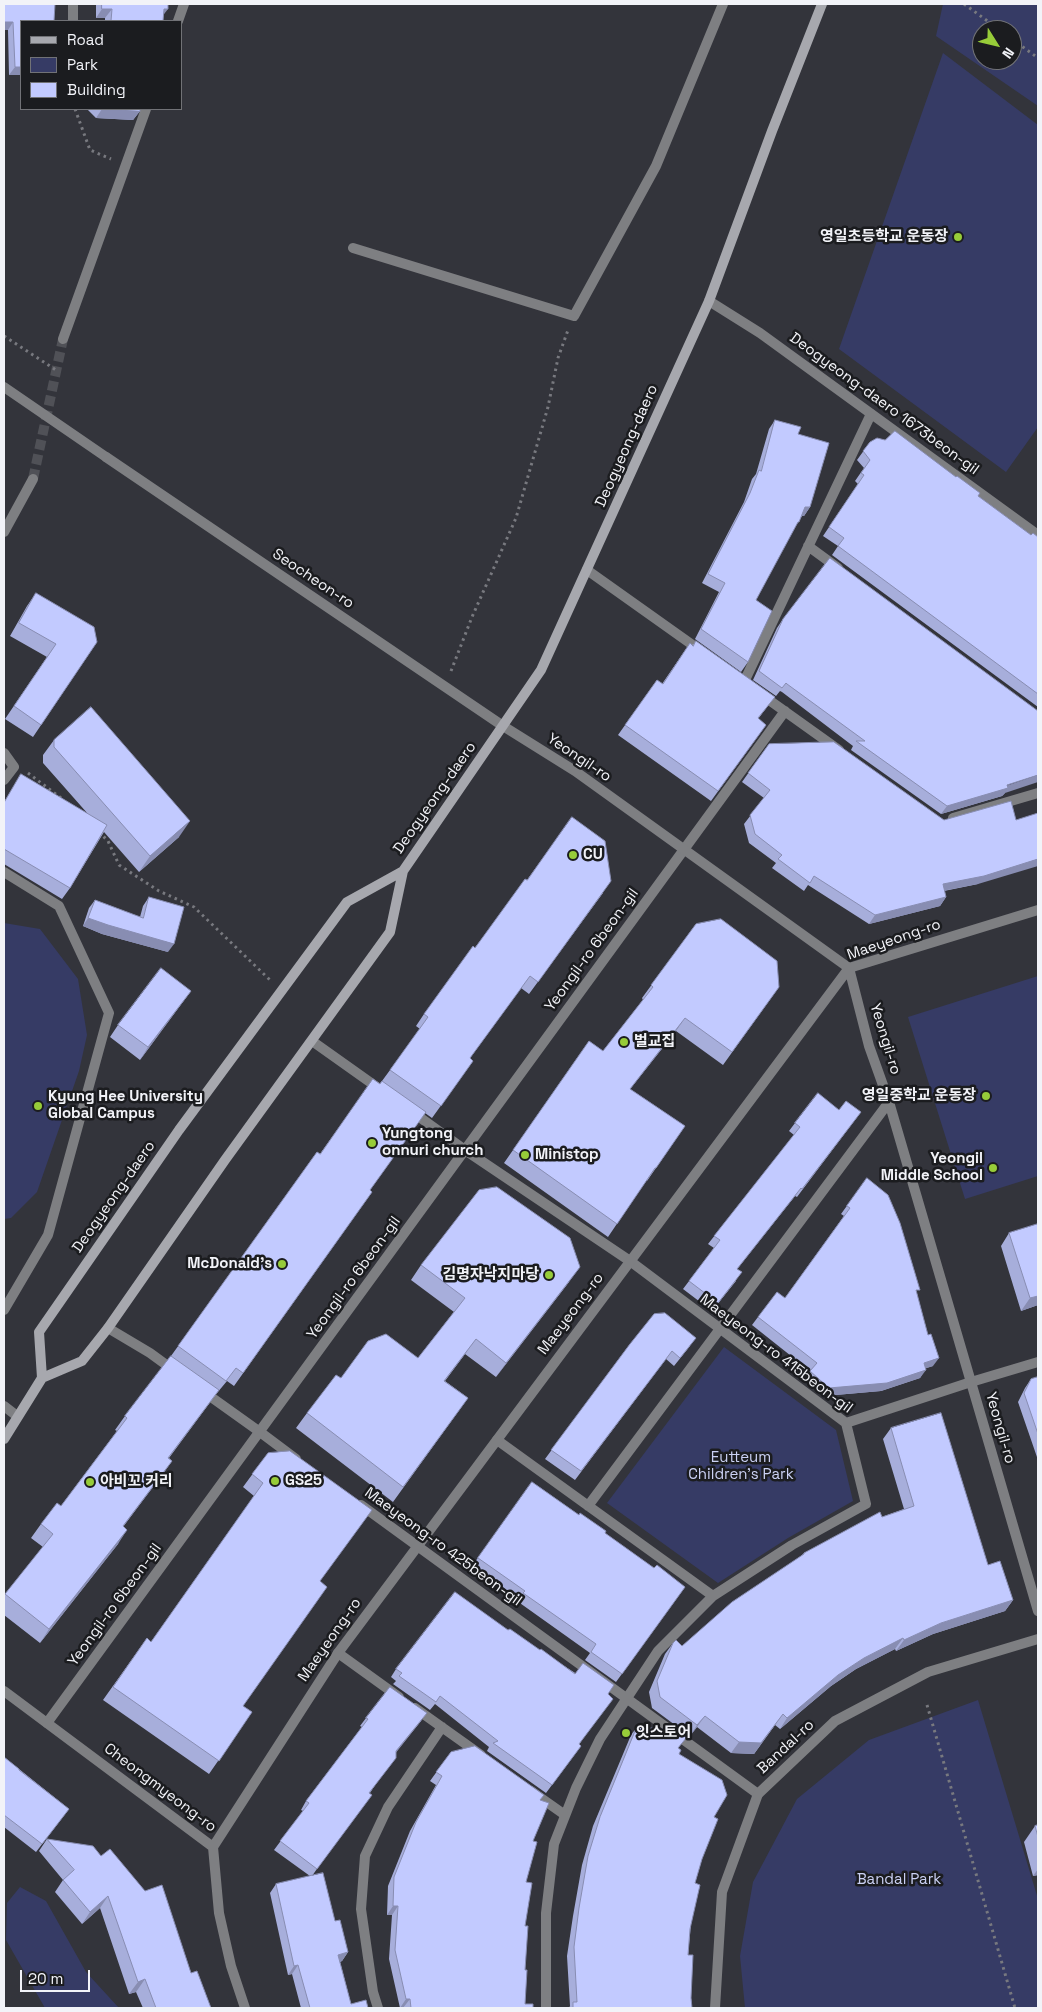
<!DOCTYPE html>
<html>
<head>
<meta charset="utf-8">
<style>
	body { margin:0 }
	#map { position:relative; width:1042px; height:2012px; overflow:hidden; background:#33343b; font-family:"Space Grotesk",sans-serif }
	canvas { display:block }
	.frame { position:absolute; inset:0; border:5px solid #f2f3f8; pointer-events:none }
	.legend { position:absolute; left:20px; top:20px; width:162px; height:90px; box-sizing:border-box; background:#1b1c1f; border:1px solid #717276; margin:0; padding:6px 9px; list-style:none; font-size:15px; color:#f2f3f8 }
	.legend li { display:flex; align-items:center; gap:10px; height:25px }
	.legend b { width:25px; border:1px solid #717276 }
	.north { position:absolute; left:972px; top:20px; width:50px; height:50px; box-sizing:border-box; background:#1b1c1f; border:1px solid #717276; border-radius:50%; rotate:126deg; font-size:14px; font-weight:700; line-height:20px; text-align:center; color:#f2f3f8 }
	.north::after { content:''; display:block; margin:auto; width:18px; height:22px; background:#97cc39; clip-path:polygon(50% 0,100% 100%,50% 72%,0 100%) }
	.scale { position:absolute; left:20px; top:1970px; width:70px; height:22px; box-sizing:border-box; border:2px solid #f2f3f8; border-top:0; padding-left:6px; font-size:15px; line-height:18px; white-space:nowrap; color:#f2f3f8; -webkit-text-stroke:4px #1b1c1f; paint-order:stroke }
</style>
</head>
<body>
<div id="map">
<canvas width="1042" height="2012"></canvas>
<div class="frame"></div>
<ul class="legend">
<li><b style="height:6px;background:#a7a8ae"></b>Road</li>
<li><b style="height:14px;background:#363b65"></b>Park</li>
<li><b style="height:14px;background:#c2caff"></b>Building</li>
</ul>
<div class="north">N</div>
<div class="scale">20 m</div>
</div>
<script>
const context = document.querySelector('canvas').getContext('2d');
context.lineJoin = 'round';
function fill(path, color) {
  context.fillStyle = color;
  context.fill(path, 'evenodd');
}
function stroke(path, color, width, dash) {
  context.strokeStyle = color;
  context.lineWidth = width;
  context.lineCap = dash ? 'butt' : 'round';
  context.setLineDash(dash || []);
  context.stroke(path);
}
function drawText(font, color, halo, rows, align = 'center') {
  context.font = font + ' "Space Grotesk","Noto Sans KR",sans-serif';
  context.lineWidth = 5;
  context.setLineDash([]);
  context.textBaseline = 'middle';
  context.strokeStyle = halo;
  context.fillStyle = color;
  for (const [text, x, y, turn = 0] of rows) {
    context.save();
    context.translate(x, y);
    context.rotate((+turn || 0) * Math.PI / 180);
    context.textAlign = isNaN(turn) ? turn : align;
    if (halo) context.strokeText(text, 0, 0);
    context.fillText(text, 0, 0);
    context.restore();
  }
}
fill(new Path2D(`
	M943,4H1038V106L936,36ZM982,30H1012V60H982Z
	M943,53L1038,125V427L1006,472L839,349Z
	M4,923L40,929L78,979L87,1035L79,1071L37,1192L11,1218L4,1219Z
	M1038,976V1176L965,1199L908,1017Z
	M724,1347L836,1430L853,1501L788,1538L718,1583L607,1503Z
	M978,1700L1038,1899V2008H745L740,1956L753,1882L797,1799L869,1740Z
	M20,1887L46,1901L86,1972L119,2008H45L6,1940L7,1903Z`), '#363b65');
stroke(new Path2D(`
	M33,479L63,339`), '#505157', 10, [10, 5]);
stroke(new Path2D(`
	M964,4L1000,30
	M1012,39L1038,58
	M75,109L90,150L111,159
	M4,336L56,370
	M451,671L472,617L516,518L548,407L558,358L568,330
	M28,773L61,798
	M99,832L108,841L119,865L159,891L194,907L270,980
	M927,1705L1015,2008`), '#78797f', 3, [2.5, 4]);
stroke(new Path2D(`
	M73,21V4
	M353,248L574,316L656,166L723,4
	M808,546L838,568
	M587,570L701,651
	M744,682L871,414
	M762,695L839,750
	M4,753L14,767L4,780
	M953,818L1038,793
	M4,872L59,906L109,1013L48,1235L4,1310
	M465,1150L630,1261L846,1423L866,1504L792,1545L713,1596L658,1651L600,1739L576,1788L554,1844L546,1913V2008
	M4,1406L17,1416
	M846,1423L971,1382
	M260,1432L296,1459
	M497,1440L713,1596
	M361,1505L758,1794
	M588,1506L889,1102
	M338,1653L399,1697
	M415,1708L481,1755
	M47,1723L785,711
	M531,1791L565,1815
	M378,2008L373,1992L361,1909L365,1856L388,1807L442,1727`), '#7e7f82', 10);
stroke(new Path2D(`
	M312,1041L381,1090
	M411,1111L465,1150
	M108,1328L150,1353L176,1372
	M204,1392L260,1432`), '#7e7f82', 10);
stroke(new Path2D(`
	M178,21L184,4
	M709,301L760,333L1038,535
	M63,339L146,109
	M4,532L33,479
	M971,1382L1038,1362`), '#7e7f82', 10);
stroke(new Path2D(`
	M106,457L503,726L575,771L849,968L869,1046L889,1102L1038,1611
	M4,1691L213,1847L219,1913L231,1966L245,2008
	M213,1847L338,1653L849,968L1038,910
	M715,2008L722,1892L758,1794L835,1721L928,1672L1038,1639`), '#7e7f82', 10);
stroke(new Path2D(`
	M42,1378L39,1332L179,1130L347,902L403,871
	M4,1439L42,1378L82,1361L108,1328L225,1160L390,932L403,871L541,670L709,301L772,131L822,4`), '#a7a8ae', 10);
stroke(new Path2D(`
	M4,387L106,457`), '#7e7f82', 10);
fill(new Path2D(`
	M4,4L21,21V75H9L8,30H4Z
	M96,4H168L163,15V21H105V18H96Z
	M87,109H140V111L133,120L96,118Z
	M775,420L798,434L810,507L804,516H802L792,531L756,600L748,662L741,672L695,639L719,592L702,583L744,502L752,479L756,474L769,429Z
	M870,442L978,496L1031,535L1038,537V707L832,555L838,546L823,536L858,484L855,481L864,468L857,460Z
	M36,593L97,642L33,737L5,719L47,657L10,636L27,606Z
	M783,619L1005,793L1002,796L941,814L851,750L853,746L782,692L780,691L776,696L753,680L777,628Z
	M696,641L767,707L758,719L766,725L711,801L618,735L657,680L662,684L690,643L693,645Z
	M54,740L179,837L139,872L104,832L70,888L62,899L4,864V802L21,774L88,814L43,763V755Z
	M769,744L944,820H1016L978,884L944,891L946,897L940,906L869,924L808,885L804,891L772,868L776,863L749,843L744,824L764,798L742,782Z
	M527,880L603,893L529,994L521,988L470,1058L473,1061L432,1118L425,1113L370,1190L372,1192L234,1386L227,1381L217,1393L169,1458L172,1461L123,1527L118,1544L40,1643L4,1615V1596L43,1547L31,1538L41,1524L61,1506L117,1431L115,1430L125,1416L171,1356L317,1152L320,1154L382,1081L420,1029L416,1026L424,1014Z
	M149,897L168,952L102,934L83,926L89,908L95,900L140,917L143,906Z
	M696,924L779,987L723,1065L676,1031L630,1089L685,1126L647,1181H646L608,1237L504,1163L589,1041L603,1051L643,1000L642,998Z
	M191,991L140,1060L110,1037L118,1025Z
	M839,1110L861,1112L797,1197L795,1196L737,1269L736,1281L712,1311L683,1289L714,1248L708,1244L794,1135L789,1131L795,1123Z
	M867,1178L917,1294L933,1366L926,1368L920,1378L881,1391L824,1396L805,1379L810,1371L752,1325L758,1317L785,1298L844,1216L841,1214Z
	M1038,1224V1305L1021,1311L1001,1246L1009,1233Z
	M421,1265L569,1282L496,1377L465,1354L445,1381L468,1398L393,1502L296,1428L307,1413L341,1378L418,1358L454,1312L411,1280Z
	M630,1344L690,1346L674,1366L666,1359L575,1480L545,1459Z
	M1038,1377V1460L1018,1402L1025,1388L1031,1379Z
	M891,1428L1013,1600L1005,1611L933,1634L896,1651L895,1649L856,1669L831,1686L780,1729L775,1725L754,1754L731,1753L697,1727L690,1736L652,1708L649,1692L665,1654L673,1643L682,1646L801,1556L804,1553L882,1517L904,1509L883,1439Z
	M268,1453L320,1581L243,1706L252,1712L209,1774L103,1700L147,1638L151,1642L254,1496L243,1487Z
	M532,1482L654,1568L685,1587L616,1682L585,1660L590,1653L517,1601L519,1599L472,1566Z
	M508,1630L608,1694L579,1745L581,1746L546,1793L487,1751L489,1747L435,1704L430,1710L393,1684L396,1681L391,1677L396,1669Z
	M366,1718L421,1721L396,1752L370,1793L312,1876L335,1921L348,1952L342,1961L340,1962L351,2004L368,2008H301L292,1974L288,1975L270,1893L276,1884L310,1876L274,1850L303,1811L301,1810L306,1801L362,1727L360,1726Z
	M637,1727L679,1748V1754L714,1817L695,1883L688,1955L691,1998L692,2008H569L570,2006L567,1956L573,1916L582,1865L593,1826L631,1735Z
	M451,1752L541,1800L533,1841L526,1882L525,1926V2004L533,2008H400L389,1959L392,1915H387L388,1886L410,1831L436,1785L430,1781Z
	M4,1757L69,1809L36,1852L4,1827Z
	M1038,1825V1875L1033,1876L1024,1842L1035,1826Z
	M47,1839L191,1973L211,2008H143L136,1992L129,1994L100,1908L82,1924L55,1892L63,1880L39,1851Z`), '#a7aedb');
fill(new Path2D(`
	M102,9H112L105,18H96Z
	M164,9H168L161,18Z
	M4,22H13L8,30H4Z
	M15,67H21V75H9Z
	M102,109L140,111L133,120L96,118Z
	M805,507H810L804,516H799Z
	M1038,775V782L1005,793L1002,796L941,814L947,806Z
	M190,821L179,837L139,872L150,856Z
	M1038,859V866L978,884L937,892L943,884Z
	M946,897L940,906L869,924L875,915Z
	M88,918L174,944L168,952L102,934L83,926Z
	M191,991L182,1003L140,1060L148,1047Z
	M685,1018L676,1031L620,1102L630,1089Z
	M801,1188L795,1196L731,1277L737,1269Z
	M580,1267L569,1282L496,1377L506,1363Z
	M1038,1296V1305L1021,1311L1030,1298Z
	M476,1339L465,1354L434,1395L444,1381Z
	M939,1358L933,1366L918,1371L924,1363Z
	M926,1370L920,1378L881,1391L824,1396L829,1388Z
	M172,1461L163,1474L113,1540L123,1526Z
	M127,1530L118,1544L40,1643L49,1629Z
	M1013,1600L1005,1611L933,1634L896,1651L904,1640L941,1623Z
	M903,1638L895,1649L856,1669L831,1686L780,1729L787,1718L838,1675L864,1658Z
	M427,1713L421,1721L391,1759L396,1751Z
	M783,1714L754,1754L731,1753L739,1742Z
	M705,1716L697,1727L690,1736L697,1725Z
	M1038,1869V1875L1033,1876Z
	M108,1896L100,1908L82,1924L90,1912Z
	M393,1906H398L392,1915H387Z
	M348,1952L342,1961L332,1964L338,1955Z
	M298,1965L292,1974L288,1975L294,1966Z
	M145,1979L136,1992L129,1994L138,1982Z
	M406,1999H410L403,2008H400Z`), '#888db2');
const building = new Path2D(`
	M4,4H55L54,21H21V67H15L13,22H4Z
	M102,4H168V9H164L163,21H111L112,9H102Z
	M102,109H140V111Z
	M775,420L801,427L798,434L829,443L810,507H805L799,522H798L756,600L772,611L748,662L701,629L725,583L708,574L750,493L759,470L761,471Z
	M895,431L956,477L957,476L980,493L978,496L1031,535L1033,533L1038,537V694L838,546L844,538L829,527L864,475L861,473L870,460L863,451L870,442L877,438L885,440Z
	M830,558L1038,711V775L1007,785L1008,788L947,806L856,741H865L787,684L786,683L782,688L759,671L783,619Z
	M36,593L94,627L97,642L41,725L14,706L56,644L19,623Z
	M696,641L775,697L758,718L766,725L718,791L625,725L657,680L663,684L690,643L693,646Z
	M91,707L190,821L150,856L54,747V740Z
	M834,742L944,820L1011,801L1016,820L1038,813V859L984,876L943,884L946,897L875,915L814,876L810,883L778,859L782,855L755,834L750,815L770,790L748,773L769,744Z
	M21,774L107,825L70,888L4,849V803Z
	M572,817L605,841L611,881L538,982L530,976L470,1058L473,1061L441,1106L390,1070L428,1017L424,1014L473,946L475,948L525,879L527,880Z
	M149,897L184,907L174,944L108,925L88,918L95,900L143,918Z
	M721,919L777,961L779,987L732,1052L685,1018L630,1089L685,1126L656,1168H655L617,1224L513,1150L589,1041L603,1051L653,987L651,985L696,924Z
	M161,968L191,991L148,1047L118,1025Z
	M373,1079L380,1084L382,1081L426,1112L370,1190L372,1192L243,1373L236,1368L226,1381L178,1346L317,1152L320,1154Z
	M818,1093L839,1110L846,1101L861,1112L802,1189L801,1188L737,1269L742,1272L718,1303L689,1281L720,1240L714,1236L800,1127L795,1123Z
	M867,1178L888,1195L900,1223L920,1290H916L928,1335L931,1334L939,1358L924,1363L926,1370L887,1383L829,1388L810,1371L817,1363L758,1317L777,1292L785,1298L850,1208L847,1206Z
	M497,1187L570,1238L580,1267L506,1363L476,1339L444,1381L468,1398L403,1487L307,1413L336,1375L341,1378L368,1341L386,1334L418,1358L465,1298L421,1265L479,1190Z
	M1038,1224V1296L1030,1298L1009,1233Z
	M665,1313L696,1338L680,1358L672,1351L581,1471L551,1450L630,1344L654,1314Z
	M171,1356L219,1390L168,1458L172,1461L123,1526L127,1530L49,1629L5,1594L53,1534L41,1524L57,1503L61,1506L127,1418L125,1416Z
	M1038,1377V1434L1024,1393L1031,1379Z
	M941,1413L988,1565L1000,1561L1013,1600L941,1623L904,1640L903,1638L864,1658L838,1675L787,1718L783,1714L761,1743L739,1742L705,1716L697,1725L660,1697L657,1681L673,1643L676,1640L682,1646L732,1602L804,1554V1553L880,1512L882,1517L914,1506L891,1428Z
	M290,1451L372,1510L320,1581L327,1587L243,1706L252,1712L219,1761L113,1687L147,1638L151,1642L263,1483L252,1474L268,1453Z
	M532,1482L579,1515L580,1513L606,1531L605,1533L654,1568L657,1565L685,1587L622,1674L591,1652L596,1644L523,1593L525,1591L478,1558Z
	M455,1592L508,1630L510,1629L540,1650L541,1649L575,1674L583,1663L614,1685L608,1694L613,1699L579,1744L581,1746L552,1785L493,1743L498,1741L440,1696L436,1702L399,1676L402,1673L396,1669Z
	M390,1687L427,1713L396,1751V1758L369,1793L372,1795L317,1869L280,1841L309,1803L306,1801L368,1719L366,1718Z
	M637,1727L677,1730L687,1737L678,1748L681,1750L679,1754L722,1780L727,1795L714,1817L718,1819L702,1859L695,1883L700,1885L690,1929L688,1955H693L691,1998L692,2008H573V2002H577L574,1947L579,1908L588,1856L600,1817Z
	M475,1746L544,1795L540,1800L549,1803L533,1841L537,1842L526,1882L532,1883L525,1926H528L525,1970H527L525,2004H533V2008H411L410,1999H406L395,1950L398,1906H393L394,1877L416,1822L442,1776L436,1772L451,1752Z
	M4,1757L19,1769V1770L69,1809L42,1844L4,1815Z
	M1038,1825V1837L1035,1826Z
	M47,1839L93,1846L101,1856L110,1849L145,1891L162,1885L191,1973L197,1971L211,2008H156L145,1979L138,1982L108,1896L90,1912L63,1880L74,1870Z
	M323,1873L335,1921L340,1920L348,1952L338,1955L351,2004L366,2000L368,2008H310L298,1965L294,1966L276,1884Z`);
fill(building, '#c2caff');
stroke(building, '#888db2', 1);
for (const [x, y, r, color] of [
	[958,237,5,"#97cc39"],
	[573,855,5,"#97cc39"],
	[624,1042,5,"#97cc39"],
	[986,1096,5,"#97cc39"],
	[38,1106,5,"#97cc39"],
	[372,1143,5,"#97cc39"],
	[525,1155,5,"#97cc39"],
	[993,1168,5,"#97cc39"],
	[282,1264,5,"#97cc39"],
	[549,1275,5,"#97cc39"],
	[275,1481,5,"#97cc39"],
	[90,1482,5,"#97cc39"],
	[626,1733,5,"#97cc39"]
]) {
  const dot = new Path2D();
  dot.arc(x, y, r, 0, 2 * Math.PI);
  context.fillStyle = color;
  context.fill(dot);
  stroke(dot, '#1b1c1f', 2);
}
drawText('bold 15px', '#f2f3f8', '#1b1c1f', [
	["영일초등학교 운동장",948,237,"right"],
	["CU",583,855],
	["벌교집",634,1042],
	["영일중학교 운동장",976,1096,"right"],
	["Kyung Hee University",48,1097],
	["Global Campus",48,1114],
	["Yungtong",382,1134],
	["onnuri church",382,1151],
	["Ministop",535,1155],
	["Yeongil",983,1159,"right"],
	["Middle School",983,1176,"right"],
	["McDonald's",272,1264,"right"],
	["김명자낙지마당",539,1275,"right"],
	["GS25",285,1481],
	["아비꼬 커리",100,1482],
	["잇스토어",636,1733]
], 'left');
drawText('15px', '#f2f3f8', '#1b1c1f', [
	["Deogyeong-daero 1673beon-gil",884,404,36],
	["Deogyeong-daero",627,446,-66],
	["Seocheon-ro",313,579,34],
	["Yeongil-ro",579,758,34],
	["Deogyeong-daero",435,798,-55],
	["Maeyeong-ro",894,940,-19],
	["Yeongil-ro 6beon-gil",592,950,-54],
	["Yeongil-ro",885,1039,73],
	["Deogyeong-daero",114,1197,-55],
	["Yeongil-ro 6beon-gil",354,1278,-54],
	["Maeyeong-ro",571,1314,-53],
	["Maeyeong-ro 415beon-gil",776,1354,37],
	["Yeongil-ro",1000,1428,74],
	["Maeyeong-ro 425beon-gil",443,1547,36],
	["Yeongil-ro 6beon-gil",115,1605,-54],
	["Maeyeong-ro",330,1640,-55],
	["Bandal-ro",786,1747,-43],
	["Cheongmyeong-ro",160,1788,37]
]);
drawText('15px', '#cbd1f4', '#1b1c1f', [
	["Eutteum",741,1458],
	["Children's Park",741,1475],
	["Bandal Park",899,1880]
]);
</script>
</body>
</html>
